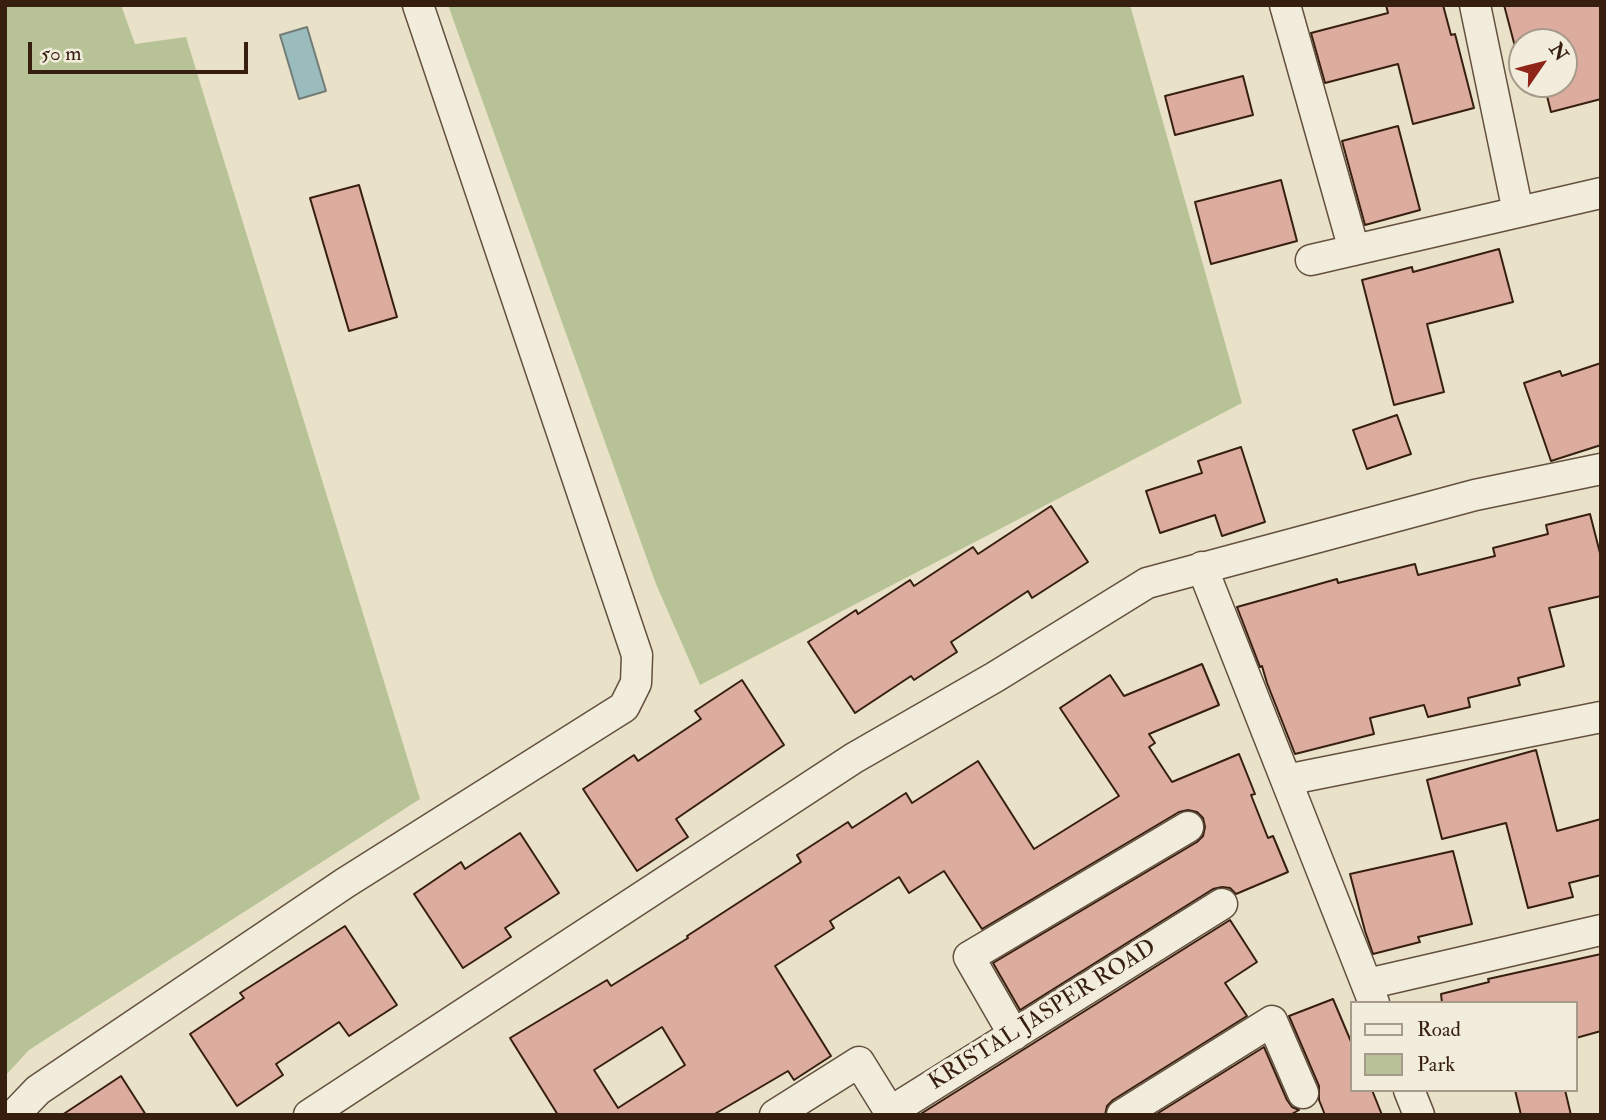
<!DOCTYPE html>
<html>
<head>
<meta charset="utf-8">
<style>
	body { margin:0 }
	#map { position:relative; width:1606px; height:1120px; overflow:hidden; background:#eae2c8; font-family:"IM FELL Double Pica",serif }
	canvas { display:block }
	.frame { position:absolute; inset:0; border:7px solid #371f10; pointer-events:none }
	.legend { position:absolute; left:1350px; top:1001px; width:228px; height:91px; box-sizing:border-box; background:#f1ecdb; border:2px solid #a79a8a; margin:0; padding:9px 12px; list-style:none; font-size:21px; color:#371f10 }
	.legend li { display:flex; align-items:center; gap:14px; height:35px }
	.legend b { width:35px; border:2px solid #a79a8a }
	.north { position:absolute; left:1508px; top:28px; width:70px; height:70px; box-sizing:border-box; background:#f1ecdb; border:2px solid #a79a8a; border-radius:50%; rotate:55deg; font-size:19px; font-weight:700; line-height:28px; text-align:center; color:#371f10 }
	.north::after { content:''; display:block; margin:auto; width:24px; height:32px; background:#8f2418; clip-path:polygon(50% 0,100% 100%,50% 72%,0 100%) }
	.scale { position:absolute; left:28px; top:42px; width:220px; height:32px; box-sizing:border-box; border:4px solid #371f10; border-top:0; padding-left:9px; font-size:21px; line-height:24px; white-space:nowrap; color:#371f10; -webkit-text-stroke:5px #f1ecdb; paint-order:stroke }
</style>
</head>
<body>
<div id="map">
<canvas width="1606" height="1120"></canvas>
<div class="frame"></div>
<ul class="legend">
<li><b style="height:9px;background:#f1ecdb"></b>Road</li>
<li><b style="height:19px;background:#b7c396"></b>Park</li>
</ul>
<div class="north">N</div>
<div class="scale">50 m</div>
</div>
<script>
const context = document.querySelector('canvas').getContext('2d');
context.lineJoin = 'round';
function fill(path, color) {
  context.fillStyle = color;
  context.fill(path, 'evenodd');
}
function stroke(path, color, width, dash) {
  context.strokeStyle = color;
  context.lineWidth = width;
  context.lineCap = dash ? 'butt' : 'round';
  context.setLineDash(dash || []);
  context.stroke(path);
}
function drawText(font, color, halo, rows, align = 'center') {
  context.font = font + ' "IM FELL Double Pica",serif';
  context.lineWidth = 7;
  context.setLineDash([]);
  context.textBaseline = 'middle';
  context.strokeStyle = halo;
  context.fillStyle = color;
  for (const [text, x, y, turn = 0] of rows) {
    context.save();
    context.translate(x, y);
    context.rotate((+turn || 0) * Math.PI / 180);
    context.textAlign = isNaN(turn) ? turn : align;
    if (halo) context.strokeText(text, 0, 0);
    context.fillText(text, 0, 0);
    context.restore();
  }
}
fill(new Path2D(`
	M5,5H121L135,44L186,37L420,799L29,1050L5,1076Z
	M448,5H1130L1242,403L700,685L656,584Z`), '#b7c396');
const water = new Path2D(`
	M307,27L326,91L299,99L280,35Z`);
fill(water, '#9abcbd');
stroke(water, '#727d78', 2);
const building = new Path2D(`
	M1386,5H1443L1451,35L1455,34L1474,108L1413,124L1398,64L1325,83L1311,33L1388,13Z
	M1504,5H1601V99L1551,112L1544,84H1564V42H1522V57L1518,58Z
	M1243,76L1253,115L1175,135L1165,96Z
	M1398,126L1420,210L1365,225L1342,141Z
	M1281,180L1297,241L1211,264L1195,202Z
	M359,185L397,317L349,331L310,198Z
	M1499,249L1513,302L1427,324L1444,392L1394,405L1362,280L1412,267L1413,272Z
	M1601,363V445L1551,461L1524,383L1560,371L1562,376Z
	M1397,415L1411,454L1367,469L1353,430Z
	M1241,447L1265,522L1222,536L1215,515L1160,533L1146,491L1202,473L1198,461Z
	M1051,506L1088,562L1032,598L1028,591L951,642L957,652L914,680L911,676L855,713L808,642L856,610L858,614L910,580L914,586L973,547L978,554Z
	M1590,514L1601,557V596L1549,608L1564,666L1518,678L1520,685L1468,698L1470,707L1428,717L1424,705L1370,718L1374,734L1295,754L1267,683L1262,666L1260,667L1237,607L1337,579L1338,583L1415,564L1418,575L1495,556L1493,548L1548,534L1546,525Z
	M1202,664L1219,705L1149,734L1155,743L1149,747L1172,782L1239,754L1255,794L1251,795L1268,838L1273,836L1288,872L1236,894L1230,888L1222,887L1213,889L1020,1010L993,963L1197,842L1203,836L1205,827L1203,818L1197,812L1188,810L1179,812L982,929L944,871L909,893L899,877L830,921L834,928L775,966L831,1056L794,1080L788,1071L713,1115H558L510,1038L607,980L611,986L688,938L687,936L801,862L797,855L848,822L852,828L906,793L912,803L978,761L1034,849L1119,796L1060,708L1110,675L1124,696ZM662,1027L685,1065L618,1108L594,1070Z
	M742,680L784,745L676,819L688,837L637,871L583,789L634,755L638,761L701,719L695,711Z
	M1536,750L1557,831L1601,819V875L1569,883L1573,897L1528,908L1506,823L1442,839L1427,780Z
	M520,833L559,893L505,928L511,937L463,968L414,894L461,862L465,869Z
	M1453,851L1472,924L1418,937L1420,942L1373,954L1365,931L1350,874Z
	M1230,920L1257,962L1225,983L1247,1016L1113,1100L1107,1106L1105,1115H919Z
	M345,926L397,1005L349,1036L339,1022L276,1064L283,1075L237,1106L190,1034L244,998L240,993Z
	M1601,954V1031L1576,1038V1003H1442L1441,994L1489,982L1488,979Z
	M1333,999L1352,1044V1090H1372L1382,1115H1325L1319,1100V1086L1289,1016Z
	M1264,1047L1287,1100L1292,1107L1299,1110L1290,1115H1155Z
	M121,1076L146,1115H62Z
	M1515,1090H1565L1571,1115H1521Z`);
fill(building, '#dcad9e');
stroke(building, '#371f10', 2);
const minor = new Path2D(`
	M1285,5L1354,250
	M1475,5L1518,212
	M1311,260L1601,193
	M1202,567L1374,1003
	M1286,780L1601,717
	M1367,984L1601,930
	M1014,1035L969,957L1188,827
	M1409,1090L1419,1115
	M14,1115L38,1090L345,883L624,707L636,683L637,655L418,5
	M309,1115L854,758L995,677L1147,583L1475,495L1601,469
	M775,1115L859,1062L890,1112L1222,904
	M1122,1115L1272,1021L1303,1093`);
stroke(minor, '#64503e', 33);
stroke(minor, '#f1ecdb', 30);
drawText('23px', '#371f10', '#f1ecdb', [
	["KRISTAL JASPER ROAD",1043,1016,-32]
]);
</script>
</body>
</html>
